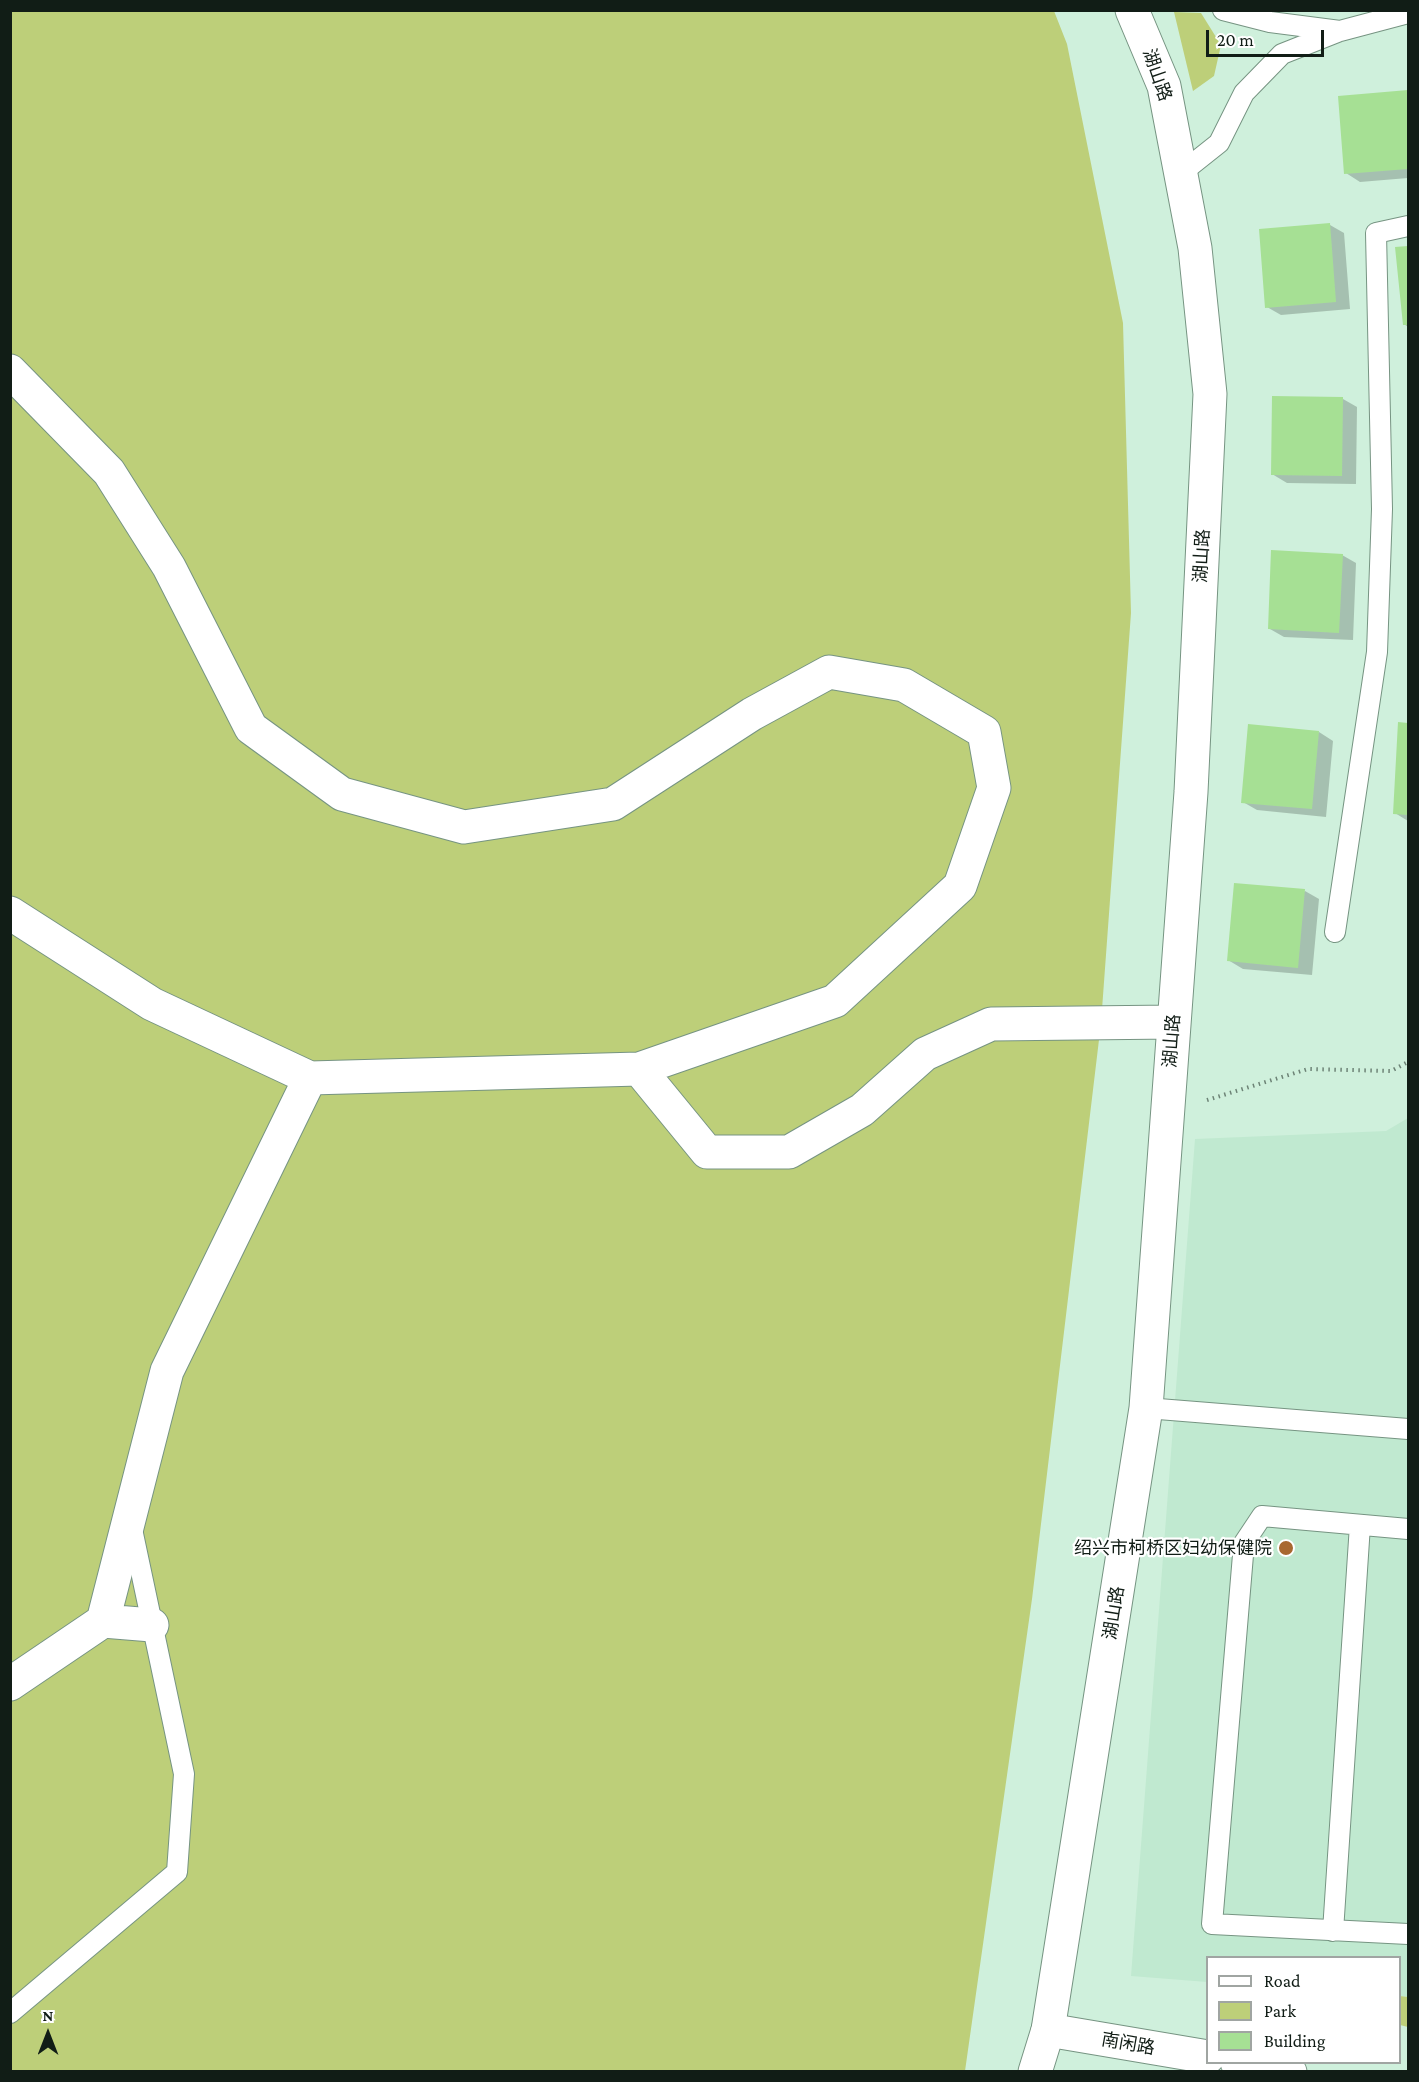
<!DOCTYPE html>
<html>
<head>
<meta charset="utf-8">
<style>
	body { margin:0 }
	#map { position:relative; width:1419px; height:2082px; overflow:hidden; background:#cff0dc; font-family:"Crimson Pro",serif }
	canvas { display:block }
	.frame { position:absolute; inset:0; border:12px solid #111d16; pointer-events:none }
	.legend { position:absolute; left:1206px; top:1956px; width:195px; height:108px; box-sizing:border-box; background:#fff; border:2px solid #a0a5a2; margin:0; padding:8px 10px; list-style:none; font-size:18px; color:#111d16 }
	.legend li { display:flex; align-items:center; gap:12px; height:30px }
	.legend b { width:30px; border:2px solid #a0a5a2 }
	.north { position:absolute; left:18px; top:2004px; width:60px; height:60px; -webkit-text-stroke:4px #fff; paint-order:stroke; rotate:0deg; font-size:16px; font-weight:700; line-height:24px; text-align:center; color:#111d16 }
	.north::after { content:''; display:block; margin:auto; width:21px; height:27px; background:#111d16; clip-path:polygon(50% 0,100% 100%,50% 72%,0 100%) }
	.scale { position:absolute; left:1206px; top:30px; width:118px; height:27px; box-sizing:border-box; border:3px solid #111d16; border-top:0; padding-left:8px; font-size:18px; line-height:21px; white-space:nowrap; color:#111d16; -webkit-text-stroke:4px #fff; paint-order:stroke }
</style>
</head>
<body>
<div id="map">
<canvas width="1419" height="2082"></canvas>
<div class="frame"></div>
<ul class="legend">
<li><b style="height:8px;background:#fff"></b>Road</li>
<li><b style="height:16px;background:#bdcf79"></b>Park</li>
<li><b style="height:16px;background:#a6e094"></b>Building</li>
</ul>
<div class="north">N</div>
<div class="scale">20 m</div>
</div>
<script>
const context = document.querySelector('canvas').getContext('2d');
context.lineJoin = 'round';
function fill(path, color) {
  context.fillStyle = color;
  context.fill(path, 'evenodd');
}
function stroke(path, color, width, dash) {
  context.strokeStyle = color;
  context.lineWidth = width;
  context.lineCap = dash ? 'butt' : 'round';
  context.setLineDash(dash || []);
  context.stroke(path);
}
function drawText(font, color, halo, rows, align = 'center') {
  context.font = font + ' "Crimson Pro","Noto Sans SC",serif';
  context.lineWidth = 4.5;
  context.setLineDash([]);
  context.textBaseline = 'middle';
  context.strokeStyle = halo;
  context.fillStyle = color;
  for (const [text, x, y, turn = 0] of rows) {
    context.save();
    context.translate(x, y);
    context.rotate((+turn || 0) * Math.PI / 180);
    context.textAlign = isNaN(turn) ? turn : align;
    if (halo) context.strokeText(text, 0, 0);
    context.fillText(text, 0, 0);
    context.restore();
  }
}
fill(new Path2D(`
	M1408,1118V1997L1400,1996V1958H1208L1207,1982L1131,1976L1195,1139L1386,1131Z`), '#c0e9d0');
fill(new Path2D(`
	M11,11H1054L1067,44L1123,323L1131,613L1101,1023L1032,1599L965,2071L11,2072Z
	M1174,12L1201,13L1221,45L1214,76L1193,91Z
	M1400,1996L1408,1997V2027L1400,2025Z`), '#bdcf79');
fill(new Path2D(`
	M1408,91V178L1360,182L1346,173L1340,97Z
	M1330,225L1344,233L1350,309L1281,315L1267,307Z
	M1408,247V327L1404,324L1397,248Z
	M1343,399L1357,407L1356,484L1287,483L1272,474Z
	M1342,555L1356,563L1353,640L1284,637L1270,629Z
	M1400,724H1408V821L1395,813Z
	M1319,732L1333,741L1326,817L1257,810L1243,802Z
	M1305,891L1319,899L1312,975L1243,969L1228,960Z`), '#0003');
fill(new Path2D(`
	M1408,90V169L1344,174L1338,96Z
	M1330,223L1336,302L1265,308L1259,229Z
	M1408,246V325H1403L1395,247Z
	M1272,396L1343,397L1342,476L1271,475Z
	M1271,550L1343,554L1339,633L1268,629Z
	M1398,722L1408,723V815L1393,814Z
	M1248,724L1319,731L1312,809L1241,803Z
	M1234,883L1305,889L1298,968L1227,961Z`), '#a6e094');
const service = new Path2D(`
	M1340,31L1408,13
	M1180,174L1219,143L1244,93L1282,54L1340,31L1270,22L1223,10
	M1335,932L1377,652L1382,509L1376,233L1408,226
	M1146,1408L1408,1429
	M1408,1529L1262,1516L1244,1543L1212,1924L1408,1934
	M1333,1931L1360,1525
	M10,2013L177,1872L184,1774L132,1529`);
const minor = new Path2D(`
	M10,371L109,472L169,567L251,728L342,794L464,827L613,804L752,714L829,672L904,685L984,732L994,788L960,886L835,1001L639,1069L310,1078L152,1004L10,913
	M639,1069L707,1152H789L862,1110L925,1054L991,1024L1173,1022
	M103,1621L152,1625
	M10,1684L103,1621L167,1371L310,1078
	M1035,2072L1048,2030L1146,1408L1191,792L1210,394L1195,248L1164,86L1132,10`);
const tertiary = new Path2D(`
	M1048,2030L1208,2057
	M1237,2062L1290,2072`);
stroke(service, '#769482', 22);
stroke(minor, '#769482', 35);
stroke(tertiary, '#769482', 35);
stroke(new Path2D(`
	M1207,1100L1308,1069L1391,1071L1408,1062`), '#6d8376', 4, [1.5, 4.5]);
stroke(service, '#fff', 20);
stroke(minor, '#fff', 33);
stroke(tertiary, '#fff', 33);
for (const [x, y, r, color] of [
	[1286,1548,8,"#a86830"]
]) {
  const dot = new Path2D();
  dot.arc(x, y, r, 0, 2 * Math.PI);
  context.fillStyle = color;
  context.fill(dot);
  stroke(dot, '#fff', 2);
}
drawText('18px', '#111d16', '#fff', [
	["湖山路",1157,75,71],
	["湖山路",1202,556,-87],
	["湖山路",1172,1041,-86],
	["湖山路",1114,1613,-81],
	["南闲路",1128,2044,10]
]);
drawText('18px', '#111d16', '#fff', [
	["绍兴市柯桥区妇幼保健院",1272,1548]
], 'right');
</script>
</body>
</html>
